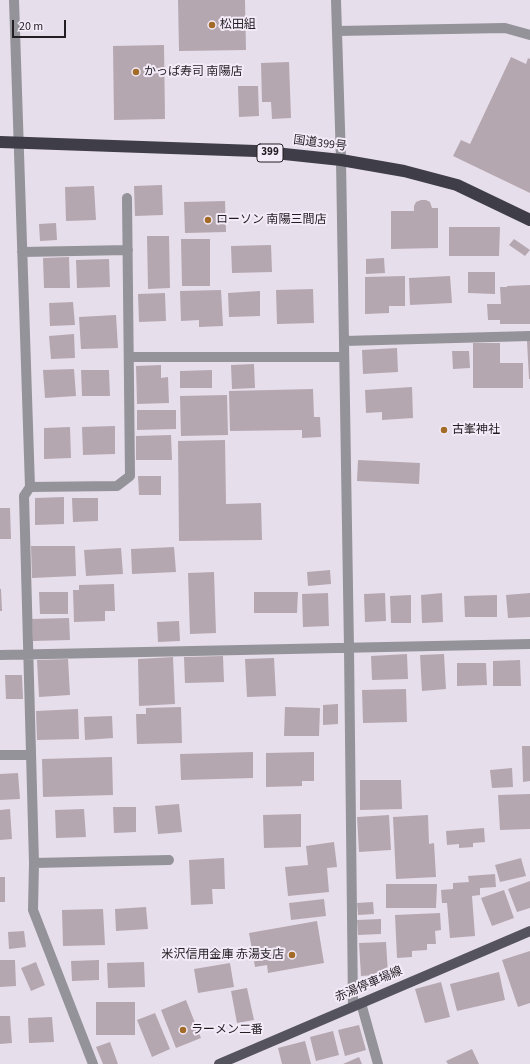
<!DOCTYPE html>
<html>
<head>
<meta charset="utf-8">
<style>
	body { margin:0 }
	#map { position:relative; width:530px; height:1064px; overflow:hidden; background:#e7deeb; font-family:"Source Sans 3",sans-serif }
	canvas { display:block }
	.scale { position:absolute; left:12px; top:20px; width:54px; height:18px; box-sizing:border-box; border:2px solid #221e23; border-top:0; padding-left:5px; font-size:12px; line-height:14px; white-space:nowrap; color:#221e23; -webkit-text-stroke:3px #f4ebf8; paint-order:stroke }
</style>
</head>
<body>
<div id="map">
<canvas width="530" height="1064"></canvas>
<div class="scale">20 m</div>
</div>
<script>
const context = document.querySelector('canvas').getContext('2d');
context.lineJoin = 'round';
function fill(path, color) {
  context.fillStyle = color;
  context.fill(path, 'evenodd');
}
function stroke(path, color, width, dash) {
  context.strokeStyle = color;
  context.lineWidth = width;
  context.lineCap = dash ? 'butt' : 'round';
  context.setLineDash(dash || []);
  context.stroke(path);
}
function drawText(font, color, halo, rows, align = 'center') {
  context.font = font + ' "Source Sans 3","Noto Sans JP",sans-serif';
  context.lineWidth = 4;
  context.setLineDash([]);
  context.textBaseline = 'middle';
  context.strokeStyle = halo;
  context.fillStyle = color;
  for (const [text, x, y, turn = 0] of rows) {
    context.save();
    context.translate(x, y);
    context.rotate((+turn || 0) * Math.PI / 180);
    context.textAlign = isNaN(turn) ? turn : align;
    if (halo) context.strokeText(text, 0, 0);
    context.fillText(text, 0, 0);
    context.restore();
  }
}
fill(new Path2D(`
	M178,0H245L246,50L179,51Z
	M164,45L165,119L114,120L113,46Z
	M511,57L526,64L528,58L530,59V193L453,156L461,140L470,144Z
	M289,62L291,118L272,119L271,102H262L261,63Z
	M238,86H258L259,116L239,117Z
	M162,185L163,215L135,216L134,186Z
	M94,186L96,220L66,221L65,187Z
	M421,200H426L430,202L432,208H438V248L391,249V211H414V206L416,202Z
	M225,201L226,232L185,233L184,202Z
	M56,223L57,240L40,241L39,224Z
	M449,227H500L499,256H449Z
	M147,236H169L170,288L148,289Z
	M181,239H210V286H182Z
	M514,239L530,250L525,256L509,245Z
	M271,245L272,272L232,273L231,246Z
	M69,257L70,288H44L43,258Z
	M384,258L385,273L366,274V259Z
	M109,259L110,287L77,288L76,260Z
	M468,272H495V294L468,293Z
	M405,276V306H389V313L365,314V277Z
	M450,276L452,303L410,305L409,278Z
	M530,285V324H500V320H488L487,304H501L500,287H507V286Z
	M313,289L314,323L277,324L276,290Z
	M221,290L223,326L199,327V320L181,321L180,291Z
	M260,291V316L229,317L228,293Z
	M165,293L166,321L139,322L138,294Z
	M73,302L75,325L50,326L49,303Z
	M116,315L118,348L81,349L79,317Z
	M74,334L75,358L51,359L49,336Z
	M527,341H530V379H529Z
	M473,343H500V363H523V388H473Z
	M397,348L398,372L363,374L362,350Z
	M452,351H469L470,368L453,369Z
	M254,364L255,388L232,389L231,365Z
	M161,365V378L168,377L169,403L137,404L136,366Z
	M74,369L76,396L45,398L43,370Z
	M81,370H109L110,396H82Z
	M212,370V388H180V371Z
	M412,387L413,418L382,420V412L366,413L365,390Z
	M313,389L314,417H320L321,437L302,438V430L230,431L229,391Z
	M227,395L228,435L181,436L180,396Z
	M137,410H176V429L137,430Z
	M115,426V454L83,455L82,427Z
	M70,427L71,458L44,459V428Z
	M171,435L172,460H136V436Z
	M225,440L226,504L261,503L262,540L179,541L178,441Z
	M358,460L420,463L419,484L357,481Z
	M138,476H161V495H139Z
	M64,497V524L35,525V498Z
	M72,498H98V521L73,522Z
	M0,508H10L11,539H0Z
	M31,546H75L76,576L32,578Z
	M174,547L176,572L132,574L131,549Z
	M121,548L123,574L86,576L84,550Z
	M330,570L331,584L308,586L307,572Z
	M214,572L216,633L190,634L188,573Z
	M114,584L115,611H105V621L74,622L73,590H79V585Z
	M0,589H1L2,611H0Z
	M39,592H68V614H40Z
	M254,592H298L297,613H254Z
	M328,593L329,626L303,627L302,594Z
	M385,593L386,621L365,622L364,594Z
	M442,593L443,622L422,623L421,595Z
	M530,593V617L508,618L506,595Z
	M411,595V623H391L390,596Z
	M497,595V617H465L464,596Z
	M69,618L70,640L33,641L32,619Z
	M179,621L180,641L158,642L157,622Z
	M407,654L408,679L372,680L371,656Z
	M444,654L446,689L422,691L420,655Z
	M223,656L224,682L185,683L184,657Z
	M173,657L175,704L139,706L138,659Z
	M274,658L276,696L247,697L245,659Z
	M68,659L70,695L39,697L37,660Z
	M520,660L521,686H493V661Z
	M457,663H486L487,685L457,686Z
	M5,675H22L23,699H6Z
	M406,689L407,722L363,723L362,690Z
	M338,704V724L323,725V705Z
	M181,707L182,743L137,744L136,714H146V708Z
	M285,707L320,708L319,736H284Z
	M78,709L79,739L37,740L36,711Z
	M112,716L113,738L85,740L84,717Z
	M522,746H530V781L523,782Z
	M253,752V778L181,780L180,754Z
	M314,752V781H302V786L266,787V753Z
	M112,757L113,795L43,797L42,759Z
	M512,768L513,787L492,788L490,770Z
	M18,773L20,799L0,800V774Z
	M360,780H401L402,809L360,810Z
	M530,794V829L500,830L498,795Z
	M179,804L182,832L158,834L155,806Z
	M113,807H136V832L114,833Z
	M10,809L12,839L0,840V810Z
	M84,809L86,837L56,838L55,810Z
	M301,814V847L264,848L263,815Z
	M389,815L391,850L359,852L357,817Z
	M428,815L429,844L434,843L436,877L396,879L393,817Z
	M484,828L485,842L473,843V847L459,848V844L447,845L446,831Z
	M334,842L337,867L327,868L329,892L288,896L285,867L308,865L306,846Z
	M224,858L225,889H212L213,904L191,905L189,860Z
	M521,858L526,876L500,882L495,865Z
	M495,874L496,887L480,888V895L472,896L475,936L450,938L447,903H442L441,890L453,889V883L469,882L468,876Z
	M0,877H5V902H0Z
	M530,881V908L517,912L508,889Z
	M386,884H437L436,908H386Z
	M504,890L514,918L492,926L481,898Z
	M324,899L326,916L291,920L289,903Z
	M373,902L374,914L358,915L357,903Z
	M146,907L148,929L116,931L115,909Z
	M103,909L105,945L63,946L62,910Z
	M440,913L441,930L435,931L436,944H427V950L412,951V957L397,958L395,915Z
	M381,919V934L358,935L357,920Z
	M317,921L324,963L268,973L267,965L255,967L249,933Z
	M24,931L26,947L9,949L8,932Z
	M386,942L388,974L361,976L359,943Z
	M530,951V1003L518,1007L502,960Z
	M0,960H15L16,986L0,987Z
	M99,960V980L72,981L71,961Z
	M36,962L45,985L31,991L21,968Z
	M144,962L145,987L108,988L107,963Z
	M230,963L234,987L198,993L194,969Z
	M499,972L505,1000L457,1011L450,984Z
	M441,982L450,1017L425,1023L415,989Z
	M247,988L254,1020L237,1023L231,991Z
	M186,1000L201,1038L176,1048L161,1010Z
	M96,1002H135V1035H96Z
	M155,1013L170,1049L152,1057L137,1020Z
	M0,1016H10L12,1043L0,1044Z
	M52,1017L54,1042L29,1043L28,1018Z
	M359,1025L366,1050L345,1056L338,1030Z
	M333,1031L339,1055L316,1061L310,1037Z
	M305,1041L311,1064H282L278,1048Z
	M110,1042L118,1064H103L96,1047Z
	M472,1049L479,1064H448L446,1061Z
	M359,1057L362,1064H343Z`), '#b5a7b0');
stroke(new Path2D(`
	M14,0C18,162 25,324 30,487L24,496L34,863L33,910L93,1064
	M336,0L341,160L349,648L353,1006
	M337,31L505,28L530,35
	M22,252L128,250
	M344,341L530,336
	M129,357H344
	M30,487L117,486L130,476L127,198
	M0,655L530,644
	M0,755H31
	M34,863L169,860
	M361,1003L378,1064`), '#949399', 10);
stroke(new Path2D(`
	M219,1064L530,931`), '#55535d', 10);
stroke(new Path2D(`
	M0,142L256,151L341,160L404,171L457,185L530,220`), '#3f3d48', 12);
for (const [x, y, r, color] of [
	[212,25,4,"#a26b27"],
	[136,72,4,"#a26b27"],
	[208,220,4,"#a26b27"],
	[444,430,4,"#a26b27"],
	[292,955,4,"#a26b27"],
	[183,1030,4,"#a26b27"]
]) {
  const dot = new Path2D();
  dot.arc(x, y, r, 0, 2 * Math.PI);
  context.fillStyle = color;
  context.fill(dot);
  stroke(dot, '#f4ebf8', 1.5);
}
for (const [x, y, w] of [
	[270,153,26]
]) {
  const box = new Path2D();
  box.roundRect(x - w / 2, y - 9, w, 18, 3);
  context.fillStyle = '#f4ebf8';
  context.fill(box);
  stroke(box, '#221e23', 1);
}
drawText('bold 11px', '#221e23', null, [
	["399",270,153]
]);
drawText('12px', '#221e23', '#f4ebf8', [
	["松田組",220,25],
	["かっぱ寿司 南陽店",144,72],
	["ローソン 南陽三間店",216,220],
	["古峯神社",452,430],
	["米沢信用金庫 赤湯支店",284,955,"right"],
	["ラーメン二番",191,1030]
], 'left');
drawText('12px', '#221e23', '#f4ebf8', [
	["国道399号",320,144,7],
	["赤湯停車場線",369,985,-23]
]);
</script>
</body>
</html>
